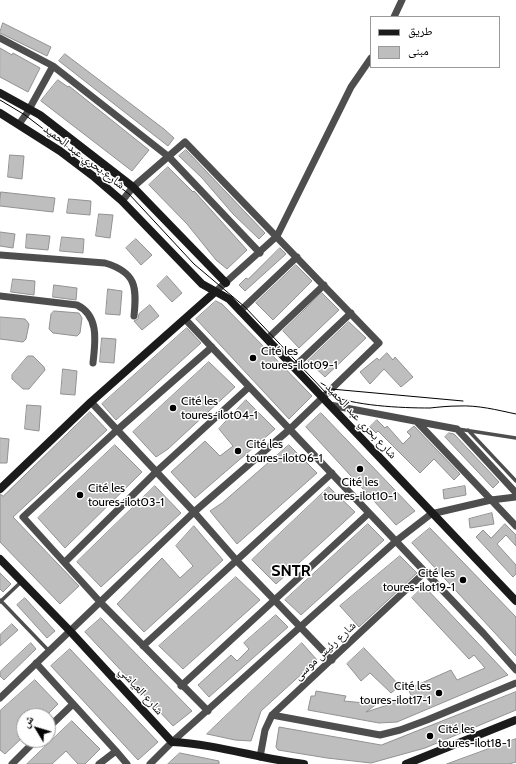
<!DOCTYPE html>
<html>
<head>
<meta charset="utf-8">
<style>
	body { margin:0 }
	#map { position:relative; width:516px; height:764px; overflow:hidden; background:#fff; font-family:Cabin,"Noto Naskh Arabic",sans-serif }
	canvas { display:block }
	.legend { position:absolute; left:370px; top:16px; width:130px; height:52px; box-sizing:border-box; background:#fff; border:1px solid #999; margin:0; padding:5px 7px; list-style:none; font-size:12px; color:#000 }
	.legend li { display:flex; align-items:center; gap:8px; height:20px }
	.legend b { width:20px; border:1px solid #999 }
	.north { position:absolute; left:16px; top:708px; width:40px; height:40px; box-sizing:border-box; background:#fff; border:1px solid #999; border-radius:50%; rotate:308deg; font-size:11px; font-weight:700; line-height:16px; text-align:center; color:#000 }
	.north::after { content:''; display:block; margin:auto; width:14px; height:18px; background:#000; clip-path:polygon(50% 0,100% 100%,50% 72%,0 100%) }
</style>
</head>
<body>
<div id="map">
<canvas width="516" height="764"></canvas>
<ul class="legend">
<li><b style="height:5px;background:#1b1b1b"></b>طريق</li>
<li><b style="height:11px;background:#bebebe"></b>مبنى</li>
</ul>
<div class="north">ش</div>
</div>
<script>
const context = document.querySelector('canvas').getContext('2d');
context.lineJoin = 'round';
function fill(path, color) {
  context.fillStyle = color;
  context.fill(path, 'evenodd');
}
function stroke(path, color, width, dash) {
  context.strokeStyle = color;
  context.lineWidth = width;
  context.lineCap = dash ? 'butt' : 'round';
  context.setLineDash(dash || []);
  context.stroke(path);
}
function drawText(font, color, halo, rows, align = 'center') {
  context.font = font + ' Cabin,"Noto Naskh Arabic",sans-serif';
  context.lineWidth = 3;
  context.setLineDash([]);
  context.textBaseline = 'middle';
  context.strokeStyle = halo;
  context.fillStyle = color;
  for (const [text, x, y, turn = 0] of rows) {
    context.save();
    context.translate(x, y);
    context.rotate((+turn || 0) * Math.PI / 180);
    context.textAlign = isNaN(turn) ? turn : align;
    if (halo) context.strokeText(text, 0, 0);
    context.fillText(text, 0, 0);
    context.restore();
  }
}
const building = new Path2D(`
	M3,23L51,47L47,56L0,33Z
	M0,48L12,55L13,53L40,68L28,92L0,77Z
	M65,54L164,129L174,138L168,146L59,61Z
	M58,80L68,87L69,86L149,150L132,171L41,101Z
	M186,150L265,233L259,239L233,214L202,178L179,156Z
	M10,155L24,156L22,179L8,177Z
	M168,167L193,192L194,191L247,250L227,269L216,260L187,224L149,185Z
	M1,192L55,198L53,212L0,206Z
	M69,199L91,201L90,215L67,213Z
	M99,214L113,215L110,238L96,236Z
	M0,232L15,234L13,248L0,246Z
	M27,234L50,236L48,250L26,248Z
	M62,237L84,239L83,253L60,251Z
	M136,239L152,255L141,265L126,248Z
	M280,248L286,254L245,291L239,285L246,278L248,279Z
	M296,265L312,281L273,320L256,303Z
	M167,276L182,293L172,302L157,286Z
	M13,279L35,281L34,295L11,292Z
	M54,285L77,288L76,300L53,297Z
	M108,289L122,291L120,315L106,314Z
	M322,293L339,310L299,348L283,331Z
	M216,301L222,304L312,396L289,419L196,319Z
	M150,305L159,316L142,330L134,321L138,319L139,314Z
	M54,311L79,313L82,318L80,333L77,336L53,333L49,329L51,314Z
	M0,317L25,319L29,324L26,339L23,342L0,339Z
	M349,322L366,338L325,377L308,361Z
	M187,328L201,343L116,420L102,404Z
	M102,338L116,339L114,363L100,362Z
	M387,353L393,360L395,357L413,377L401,387L384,369L370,384L360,372L377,358L379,360Z
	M28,356H33L44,367L45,370L29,389H23L12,379V375Z
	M209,362L235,387L168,449L156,457L133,432Z
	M63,369L77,371L75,395L61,394Z
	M246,400L275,429L195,498L171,472L205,441L220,456L233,446L219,429Z
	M27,405L41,406L39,431L25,429Z
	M90,412L107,430L13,517L79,586L60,604L0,542V494L3,496Z
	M321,413L415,511L396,525L306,427Z
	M377,420L385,428L387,426L403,444L411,436L407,432L414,426L460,474L454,480L434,459L420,473L378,431L376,433L370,427Z
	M449,433L454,434L499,482L493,488L445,437Z
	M0,438L9,439L7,463H0Z
	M115,445L142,472L65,548L38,518Z
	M289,445L317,473L237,544L210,511L222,503Z
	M155,486L181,513L101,587L77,562Z
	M465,486L466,495L444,499L443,490Z
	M329,487L355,512L276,584L252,560Z
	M492,513L494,524L470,528L469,519Z
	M368,524L384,540L301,615L285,600Z
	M505,524L516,535V546L506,535L497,544L516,565V574L513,577L476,537L483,530L491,538Z
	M194,526L223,560L144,632L117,604L162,558L180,578L193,566L176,546Z
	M430,528L516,617V656L412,543Z
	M400,556L417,573L359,627L340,606Z
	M0,573L11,584L3,592L0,589Z
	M236,577L260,600L183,669L159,646Z
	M424,586L508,675L397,722L379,723L308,710L311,696H315L316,691L346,696L344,701L365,703L366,701L382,700L366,712L412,697L408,689L451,670L457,680L485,668L474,655L469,659L412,598Z
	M25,598L55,631L47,638L17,605Z
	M276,615L288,627L209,697L198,685L231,655L237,661L249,649L244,643Z
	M101,618L192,711L173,726L85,632Z
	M12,624L18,630L0,646V635Z
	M31,643L36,649L4,680L0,676V672Z
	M302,643L317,660L261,711L251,741L235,740L207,734Z
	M364,648L400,686L391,693L370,673L361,681L347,664Z
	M70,649L158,742L138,760L51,666Z
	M35,680L58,704L46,716H24V736L5,754L0,750V711Z
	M516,692V710L425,748L371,763L327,758L278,750L276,747L279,727L381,745Z
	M72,721L100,749L85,764H78L66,751L52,764H27Z
	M516,739V762L509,764H447Z
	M180,753L219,761V764H168Z`);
fill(building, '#bebebe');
stroke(building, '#929292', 1);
stroke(new Path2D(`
	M458,429L516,438
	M468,430L516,481
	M0,600L49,651
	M0,602L21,582`), '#4e4e4e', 3.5);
stroke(new Path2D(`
	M394,17L402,0
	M0,38L53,66L169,157L260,253
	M19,124L27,113L53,66
	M0,255L105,263C136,272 137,287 134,316
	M215,292L277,236L351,87L371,58
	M0,296L77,305C100,316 95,343 93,363
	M240,311L297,257
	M185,319L484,634L516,670
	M267,339L324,285
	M294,367L351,313
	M91,402L194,512L237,561L332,660
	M330,405L457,429L516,493
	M418,423L516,526
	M65,562L157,471L249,387
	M143,646L332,473
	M36,663L116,751L99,764
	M181,686L369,513
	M0,698L194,512L290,429L379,343L185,142L133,187L122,201
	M208,711L101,603L23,517L116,431L212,347
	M272,715L380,735L400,730L427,720L516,683
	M48,728L73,704
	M116,751L127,764
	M260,757L265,730L272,715L425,572
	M12,764L36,740
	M150,764L172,742L396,541L431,514L491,500L516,497`), '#4e4e4e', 7);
stroke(new Path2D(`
	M0,93L40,115L133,187L226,283
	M0,113L60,151L93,176L122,201L202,284L229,299L516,601
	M0,489L91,402L215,292
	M0,559L70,631L172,742C217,744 260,759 304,764
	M406,764L516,720`), '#1b1b1b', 8);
stroke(new Path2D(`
	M0,100L25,115L129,194L194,264L245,307L327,394C353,406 401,408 430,408C439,407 449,406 458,406C478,405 497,410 516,414
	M321,383L331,389L463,401`), '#000', 1);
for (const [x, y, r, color] of [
	[253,358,4,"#000"],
	[173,408,4,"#000"],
	[238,451,4,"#000"],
	[360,469,4,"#000"],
	[80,495,4,"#000"],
	[463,580,4,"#000"],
	[439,693,4,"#000"],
	[430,736,4,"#000"]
]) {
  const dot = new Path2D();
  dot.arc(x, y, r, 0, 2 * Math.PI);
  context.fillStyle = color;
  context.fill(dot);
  stroke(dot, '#fff', 1.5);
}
drawText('12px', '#000', '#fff', [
	["شارع بحري عبد الحميد",84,157,37],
	["شارع بحري عبد الحميد",361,421,47],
	["شارع رئيس موسى",325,651,-43],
	["شارع العياشي",141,691,48]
]);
drawText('12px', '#000', '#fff', [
	["Cité les",261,351],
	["toures-ilot09-1",261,365],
	["Cité les",181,401],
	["toures-ilot04-1",181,415],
	["Cité les",246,444],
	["toures-ilot06-1",246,458],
	["Cité les",360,482,"center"],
	["toures-ilot10-1",360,496,"center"],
	["Cité les",88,488],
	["toures-ilot03-1",88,502],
	["Cité les",455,573,"right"],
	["toures-ilot19-1",455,587,"right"],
	["Cité les",431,686,"right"],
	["toures-ilot17-1",431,700,"right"],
	["Cité les",438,729],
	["toures-ilot18-1",438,743]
], 'left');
drawText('bold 16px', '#000', '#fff', [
	["SNTR",291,571]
]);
</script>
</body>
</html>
